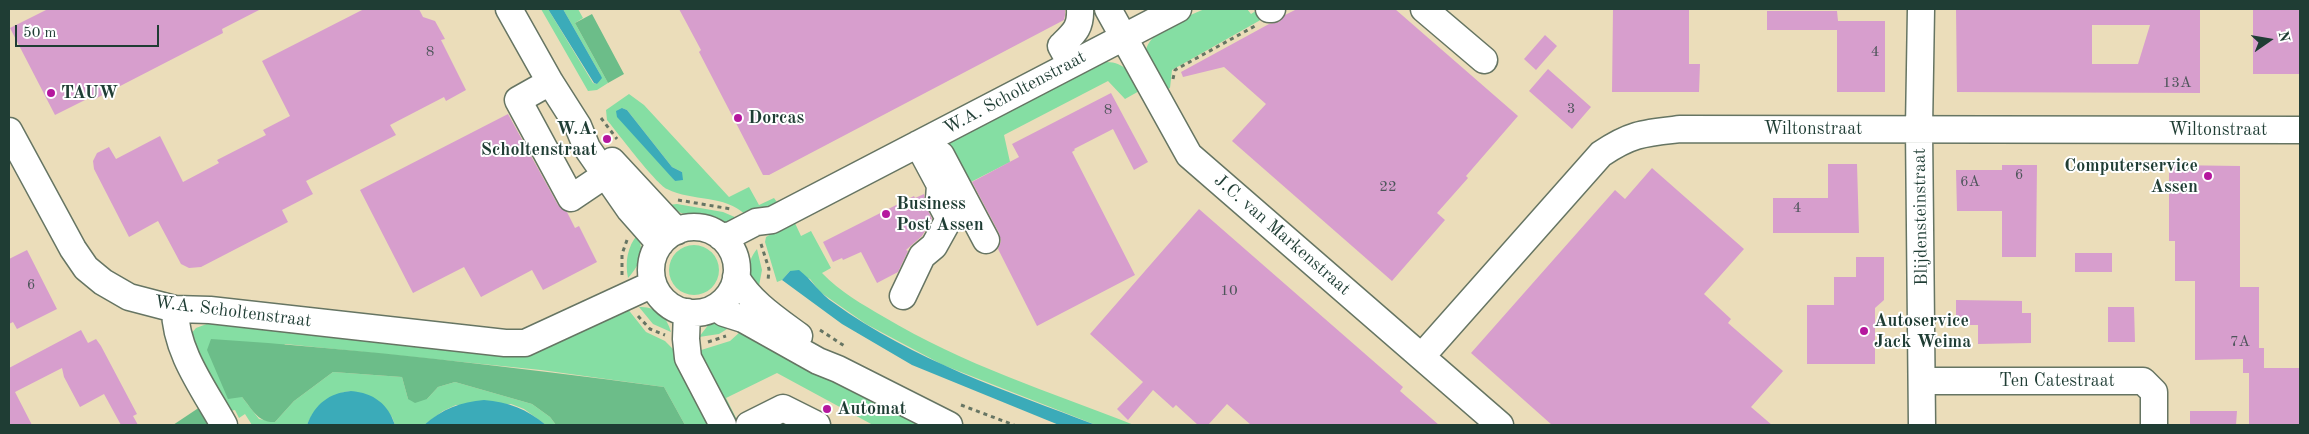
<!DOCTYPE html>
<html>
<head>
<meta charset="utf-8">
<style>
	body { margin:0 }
	#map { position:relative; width:2309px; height:434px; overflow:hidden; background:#ebddba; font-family:"Old Standard TT",serif }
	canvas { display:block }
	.frame { position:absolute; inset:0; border:10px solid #1f3d34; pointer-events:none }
	.north { position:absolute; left:2244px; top:15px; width:50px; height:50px; -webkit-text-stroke:4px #fff; paint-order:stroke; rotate:77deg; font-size:14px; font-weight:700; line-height:20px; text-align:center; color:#1f3d34 }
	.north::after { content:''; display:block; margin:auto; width:18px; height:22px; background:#1f3d34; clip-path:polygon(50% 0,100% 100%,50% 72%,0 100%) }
	.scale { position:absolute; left:15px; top:25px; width:144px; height:22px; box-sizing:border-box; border:2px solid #1f3d34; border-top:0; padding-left:6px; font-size:15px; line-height:18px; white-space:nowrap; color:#1f3d34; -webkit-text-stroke:4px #fff; paint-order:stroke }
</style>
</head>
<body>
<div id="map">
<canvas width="2309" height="434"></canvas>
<div class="frame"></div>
<div class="north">N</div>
<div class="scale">50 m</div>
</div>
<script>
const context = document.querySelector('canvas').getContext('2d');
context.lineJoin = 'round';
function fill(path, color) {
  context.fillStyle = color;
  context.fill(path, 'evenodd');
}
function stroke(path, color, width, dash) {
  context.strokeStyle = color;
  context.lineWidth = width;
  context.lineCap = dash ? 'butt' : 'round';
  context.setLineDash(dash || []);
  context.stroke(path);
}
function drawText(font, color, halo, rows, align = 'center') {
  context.font = font + ' "Old Standard TT",serif';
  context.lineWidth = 4;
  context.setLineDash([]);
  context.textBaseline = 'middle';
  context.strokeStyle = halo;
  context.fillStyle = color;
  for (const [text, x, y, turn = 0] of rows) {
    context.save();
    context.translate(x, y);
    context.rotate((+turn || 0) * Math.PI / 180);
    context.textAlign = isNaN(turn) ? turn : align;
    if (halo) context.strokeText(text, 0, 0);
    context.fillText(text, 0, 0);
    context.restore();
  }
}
fill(new Path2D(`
	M541,9H548L593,83L597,84L600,74L563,9H578L583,18L575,23L608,83L597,90L588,91Z
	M1204,9H1247L1251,14L1259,9L1264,18L1172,70L1170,88L1163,91C1159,82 1147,61 1146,52C1146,32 1190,16 1204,9Z
	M1104,62C1125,61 1131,74 1141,90L1125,99L1108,81L1004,135L1010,162L965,185L945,144Z
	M629,94L644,105L729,197L749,187L759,205L774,198L779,205L746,215C724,194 693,202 667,189C656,184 617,132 607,120L606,110ZM622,108L627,110L672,167L682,172L675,181Z
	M677,204L723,212L737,218L726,223L681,213L668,205Z
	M794,221L801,236L811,231L831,268L822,273C840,292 862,304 884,317C962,364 1050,392 1134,425H1096L943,365L866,324L820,292L810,279L790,271L782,280L777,282L765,242L766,237Z
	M638,234C644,252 641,264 628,278C625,262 627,247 638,234Z
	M669 270a25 25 0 1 1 50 0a25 25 0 1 1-50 0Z
	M757,249L762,270L758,291C748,276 745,264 757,249Z
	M639,307C656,306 666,315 671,332L653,324Z
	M627,308L646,332L665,341L674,350L712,425H685L664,387L541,370L285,344L242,397L259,419L275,422L294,401L333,372L402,377L408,399H427L438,387L455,382L532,404L550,417L556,425H546L524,409L511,404L456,405L443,411L424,425H395L392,417L351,391C332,393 314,407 307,425H252L245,414L239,418L235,410L225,412L190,335L196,328L212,322L507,352Z
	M717,322L732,326L719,334L699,337L709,324Z
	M740,332L922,425H873L777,373L726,398L737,420H733L698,351L730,341Z`), '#85dea3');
fill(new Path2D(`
	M592,14L624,74L608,83L575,23Z
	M211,339C363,349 514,367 664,387L685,425H556L550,417L532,404L455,382L438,387L427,399L415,403L408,399L402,377L333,372L294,401L275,422C258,423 252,409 242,397L228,399L207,350Z
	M200,407L209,425H173Z`), '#6cbd89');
fill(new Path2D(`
	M548,9H563L600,74L602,78L597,84L594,83Z
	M622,108L627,110L672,167L682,172L683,180L675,181L617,117L616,111Z
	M799,270C812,280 820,294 834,303C913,360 1006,391 1096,425H1059L912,365L842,324L782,280L790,271Z
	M351,391C374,393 388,404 395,425H307C315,404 329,393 351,391Z
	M484,400C508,402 527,409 546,425H424C442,409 461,402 484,400Z`), '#3babb9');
fill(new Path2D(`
	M48,9H261L222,29L223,33L93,100L91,97L55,115L10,28Z
	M364,9H419L423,17L435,21L445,39L441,40L466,90L446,101L444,97L390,125L396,135L306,181L313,194L282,210L288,222L201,267L189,268L181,264L158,221L129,237L94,169L93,161L97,153L109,147L116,159L160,136L183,182L219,163L217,160L266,135L263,130L290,116L262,61Z
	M679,9H1065V15L1064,20L769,175H763L699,52L701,50Z
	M1297,9H1395L1518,116L1466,176L1468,178L1437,213L1445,220L1392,281L1232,141L1266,104L1224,67L1183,77L1181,72L1269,24L1279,22L1285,15Z
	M1613,9H1689V64H1700L1699,92H1612Z
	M1956,9H2200V93L1957,92ZM2092,25H2150L2138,64H2092Z
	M2253,9H2300V74H2253Z
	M1767,11H1837L1838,21H1885V92H1837V30H1767Z
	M1545,35L1557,46L1536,70L1524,59Z
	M1548,69L1591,107L1572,129L1529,91Z
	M1111,93L1148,162L1134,170L1113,129L1074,149L1075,150L1072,152L1135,275L1037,326L998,249L1001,241L999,233L972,182L1019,157L1012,144Z
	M508,114L558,205L567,212L575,228L579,226L597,262L543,290L532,270L481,297L464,267L413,293L360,190Z
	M1828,164H1857L1859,233H1773V198H1828Z
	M2002,165H2037L2036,257H2002V211H1957L1956,170H2002Z
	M2169,165L2240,166V287H2259V348H2264V368H2300V425H2249V373H2243V359L2195,360V281H2175V241H2169Z
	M1652,168L1744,249L1704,294L1731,319L1728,323L1783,371L1751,407L1772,425H1552L1471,353L1615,190L1625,199Z
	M924,194L926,206L932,219L922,236L906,250L908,251L898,272L877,283L861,252L843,260L842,258L833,262L823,242L914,196L915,198Z
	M1199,209L1403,387L1400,391L1439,425H1251L1227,404L1208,425H1198L1176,405L1173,408L1153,390L1128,420L1117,409L1143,382L1090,334Z
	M27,250L57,309L17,329L13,322L9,324V259Z
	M2075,253H2112V272H2075Z
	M1856,257H1884V300L1875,308V364H1807V305H1834V277H1856Z
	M1956,300L2022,301V313H2031V343L1978,344V325H1956Z
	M2108,307H2134L2135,342H2108Z
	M81,330L88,343L96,339L101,346L137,414L133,416L138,425H121L104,394L80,407L64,377L62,368L15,392L32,425H9V368Z
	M2190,411H2237L2236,425H2190Z`), '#d79ecd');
const minor = new Path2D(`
	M509,9L550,82L578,126L587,148L630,210L660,244
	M1108,9L1189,155L1500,425
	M1269,9H1272
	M1424,9L1484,60
	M1921,9L1919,128L1922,425
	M1071,64L1061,46C1074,33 1081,28 1080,9
	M550,82L518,100L571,198L617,167
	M9,131L73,249L86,268L103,282L129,297L175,309L210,310L505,343H525L653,284
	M941,155L986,240
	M612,161L677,231
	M651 270a43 43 0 1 1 86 0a43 43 0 1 1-86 0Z
	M721,237L731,235L756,222L772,220L1178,9
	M736,277C750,302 776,319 799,336
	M903,296L922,256L934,246L949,219L939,200L940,185L918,144
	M716,307L724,313L743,319L818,361L838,369L949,425
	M175,309C175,351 204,389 224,425
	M687,312L686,339L688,358L723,425
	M1422,356L1601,154C1632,133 1645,133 1681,129L2300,130
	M1923,381H2143L2154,392V425
	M749,425L783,408L817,425`);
stroke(minor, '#667563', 29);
stroke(new Path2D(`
	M1173,79L1175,70L1255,26
	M601,118L617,139
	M678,200L731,209
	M761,244L769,269L768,281
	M622,275V254L627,240
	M638,316L650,329L665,335
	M820,330L846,347
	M708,342L726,336
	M961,405L1014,425`), '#667563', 3, [4, 4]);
stroke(minor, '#fff', 26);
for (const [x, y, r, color] of [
	[51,93,5,"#b5179e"],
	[738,118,5,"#b5179e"],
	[607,139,5,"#b5179e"],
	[2208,176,5,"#b5179e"],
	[886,214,5,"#b5179e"],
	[1864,331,5,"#b5179e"],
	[827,409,5,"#b5179e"]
]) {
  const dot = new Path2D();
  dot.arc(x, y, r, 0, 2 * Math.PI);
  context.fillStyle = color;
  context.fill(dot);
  stroke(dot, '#fff', 2);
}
drawText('15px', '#4d555a', null, [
	["8",430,52],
	["4",1875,52],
	["13A",2177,83],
	["3",1571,109],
	["8",1108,110],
	["6",2019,175],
	["6A",1970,182],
	["22",1388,187],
	["4",1797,208],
	["6",31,285],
	["10",1229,291],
	["7A",2240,342]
]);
drawText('bold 18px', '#1f3d34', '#fff', [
	["TAUW",61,93],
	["Dorcas",748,118],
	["W.A.",597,129,"right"],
	["Scholtenstraat",597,150,"right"],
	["Computerservice",2198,166,"right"],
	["Assen",2198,187,"right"],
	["Business",896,204],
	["Post Assen",896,225],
	["Autoservice",1874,321],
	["Jack Weima",1874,342],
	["Automat",837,409]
], 'left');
drawText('18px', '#1f3d34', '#fff', [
	["W.A. Scholtenstraat",1015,93,-28],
	["Wiltonstraat",1813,129],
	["Wiltonstraat",2218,130],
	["Blijdensteinstraat",1921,217,-91],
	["J.C. van Markenstraat",1282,235,41],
	["W.A. Scholtenstraat",233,312,7],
	["Ten Catestraat",2057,381]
]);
</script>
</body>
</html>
